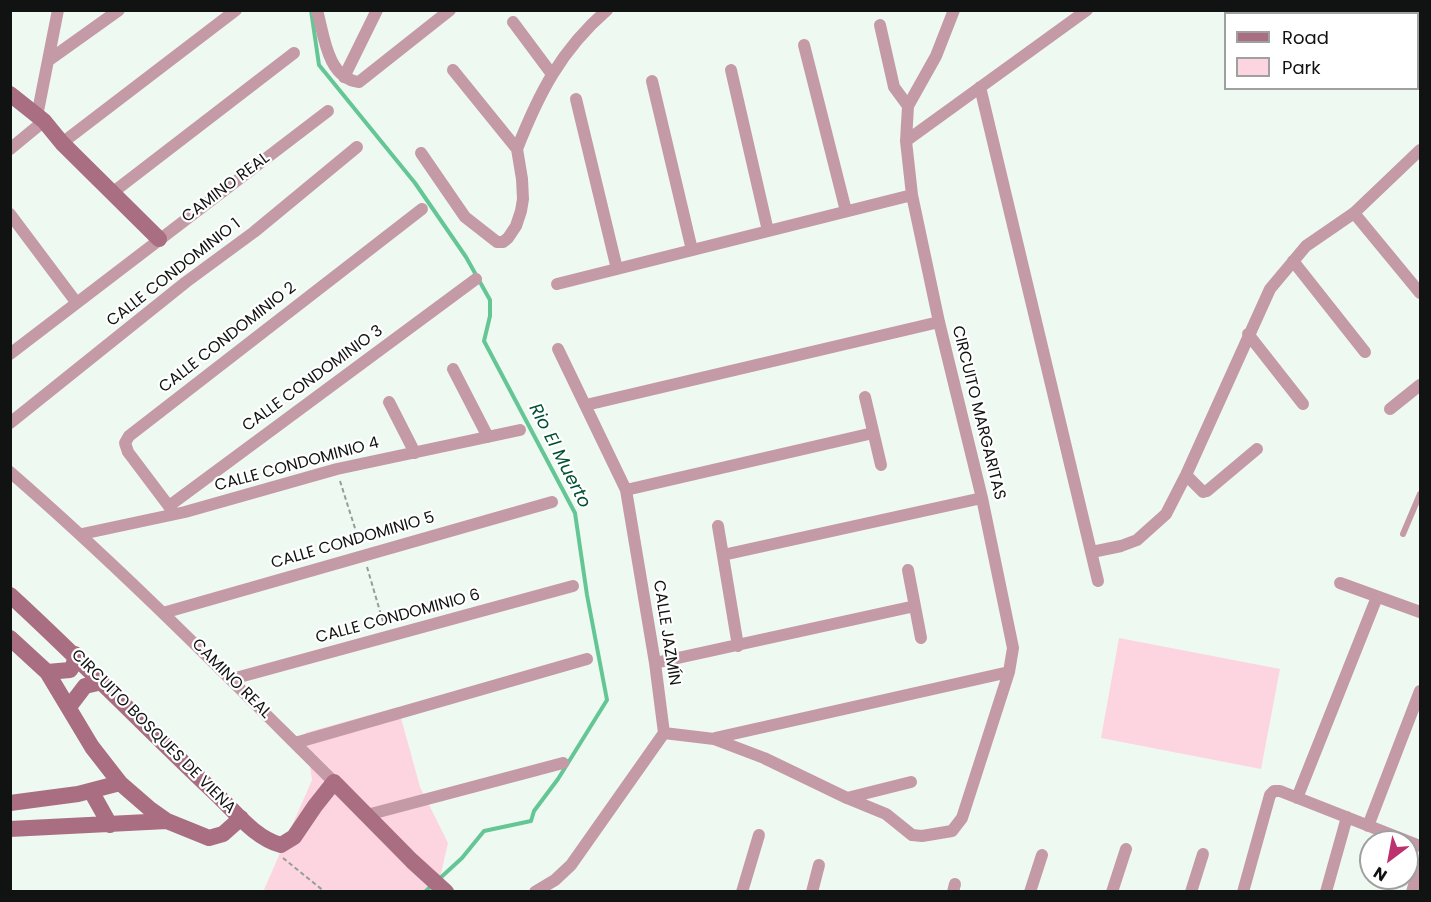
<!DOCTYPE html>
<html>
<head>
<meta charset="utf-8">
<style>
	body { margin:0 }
	#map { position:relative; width:1431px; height:902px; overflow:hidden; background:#eef9f2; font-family:Poppins,sans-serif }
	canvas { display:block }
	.frame { position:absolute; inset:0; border:12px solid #101311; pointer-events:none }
	.legend { position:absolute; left:1224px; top:12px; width:195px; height:78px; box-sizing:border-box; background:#fff; border:2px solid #9fa1a0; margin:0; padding:8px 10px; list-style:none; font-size:18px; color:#101311 }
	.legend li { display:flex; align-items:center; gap:12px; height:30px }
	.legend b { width:30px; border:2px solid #9fa1a0 }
	.north { position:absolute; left:1359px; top:830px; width:60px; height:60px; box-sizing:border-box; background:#fff; border:2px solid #9fa1a0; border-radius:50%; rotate:212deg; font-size:16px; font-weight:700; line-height:24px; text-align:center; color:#101311 }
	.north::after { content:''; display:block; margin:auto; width:21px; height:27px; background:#bb326e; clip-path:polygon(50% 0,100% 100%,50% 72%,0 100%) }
</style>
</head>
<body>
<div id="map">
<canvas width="1431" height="902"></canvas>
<div class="frame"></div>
<ul class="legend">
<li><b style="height:8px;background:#a96e81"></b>Road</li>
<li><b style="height:16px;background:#fcd5e1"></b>Park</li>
</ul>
<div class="north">N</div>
</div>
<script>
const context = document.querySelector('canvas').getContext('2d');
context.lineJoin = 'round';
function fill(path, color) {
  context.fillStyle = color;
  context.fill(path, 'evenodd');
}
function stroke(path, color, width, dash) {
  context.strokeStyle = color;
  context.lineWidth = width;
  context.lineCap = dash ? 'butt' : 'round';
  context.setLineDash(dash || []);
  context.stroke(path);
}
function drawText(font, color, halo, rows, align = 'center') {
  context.font = font + ' Poppins,sans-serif';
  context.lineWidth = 4.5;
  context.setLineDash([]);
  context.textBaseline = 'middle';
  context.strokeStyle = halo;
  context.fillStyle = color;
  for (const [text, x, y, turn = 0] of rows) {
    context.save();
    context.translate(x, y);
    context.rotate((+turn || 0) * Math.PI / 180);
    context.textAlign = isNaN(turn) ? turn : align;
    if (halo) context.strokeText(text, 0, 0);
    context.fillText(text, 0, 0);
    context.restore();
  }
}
fill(new Path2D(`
	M1119,638L1280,669L1261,769L1101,738Z
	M398,707L420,787L448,843L437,891L263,892L312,780L305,733Z`), '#fcd5e1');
stroke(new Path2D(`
	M311,10L319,65L415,183L466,257L490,300V316L484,341L575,513L587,595L607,700L558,779L534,811L531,821L484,831L462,858L438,880
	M425,892L432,885`), '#65c695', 4);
stroke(new Path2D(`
	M340,481L360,544
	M367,567L384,625
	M283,858L325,892`), '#959d98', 2, [4.5, 3]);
stroke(new Path2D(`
	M1403,534L1420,494`), '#c49aa7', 6);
stroke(new Path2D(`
	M317,10C324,35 327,78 359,82L450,10
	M513,22L551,73
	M880,25L894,87L908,106
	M804,45L846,211
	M49,60L119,10
	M731,70L768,231
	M344,77L377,10
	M652,81L692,250
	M980,87L1098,581
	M576,99L617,269
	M37,116L58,10
	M906,141L1087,10
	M62,143L236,10
	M10,149L44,121
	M517,149C539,93 561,50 607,10
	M421,153L465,217L497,242H503L508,238L516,226L521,211L523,199L522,179L517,149L453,70
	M112,193L294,53
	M1354,213L1420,293
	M10,214L76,302
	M1293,261L1365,352
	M557,284L912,195
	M1248,334L1303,404
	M10,354L328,111
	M453,369L488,437
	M865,397L881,465
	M389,402L415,453
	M586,405L939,322
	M1390,409L1420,385
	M10,423L186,282L254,232L357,147
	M10,472C123,570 228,677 334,782
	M1186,475L1203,492L1207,491L1257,449
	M626,490L873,433
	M169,506L476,279
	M174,513L128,452L125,443L129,436L422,209
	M718,526L738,646
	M82,534L185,512L337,469L520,430
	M1092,552L1121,546L1137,540L1166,514L1186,475L1270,289L1306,246L1354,213L1420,150
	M723,555L982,498
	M908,570L921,638
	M1340,583L1420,612
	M163,613L552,502
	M655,663L915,606
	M232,679L573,586
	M664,733L714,739L764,758L847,798L886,814L912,835L922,836L952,831L962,818L1009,672L1013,648L982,498L939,322L912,195L906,141L908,106L936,56L954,10
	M715,738L1009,672
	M295,743L587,659
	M847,798L911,782
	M1297,798L1377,597
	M367,815L563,763
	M1368,826L1420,691
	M535,892L555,880L571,865L664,733L655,663L626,490L558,349
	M742,892L759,835
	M812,892L819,865
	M953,892L955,884
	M1030,892L1042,855
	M1112,892L1126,849
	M1191,892L1203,854
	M1243,892L1270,795L1274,791H1280L1420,846
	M1326,892L1347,817
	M1412,892L1420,865`), '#c49aa7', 12);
stroke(new Path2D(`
	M10,94L44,121L62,143L159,239
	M10,595C80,659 145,727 214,792C234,810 254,838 281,845L294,837L315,806L334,782L412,861L446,892
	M10,638L47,672L92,747L120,783L150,809L167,821L209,838L223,834L241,818
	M47,672L70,670L74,664L75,654
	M69,707L85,686L102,682
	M91,791L110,825
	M10,803L78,794L120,783
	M10,829L167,821`), '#a96e81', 16);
drawText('16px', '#101311', '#fff', [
	["CAMINO REAL",226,188,-37],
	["CALLE CONDOMINIO 1",174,273,-38],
	["CALLE CONDOMINIO 2",228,338,-38],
	["CALLE CONDOMINIO 3",313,379,-36],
	["CIRCUITO MARGARITAS",978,413,76],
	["CALLE CONDOMINIO 4",297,465,-15],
	["CALLE CONDOMINIO 5",353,541,-16],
	["CALLE CONDOMINIO 6",398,617,-15],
	["CALLE JAZMÍN",666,633,81],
	["CAMINO REAL",231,679,45],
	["CIRCUITO BOSQUES DE VIENA",153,732,45]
]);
drawText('italic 18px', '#005133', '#fff', [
	["Rio El Muerto",559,456,63]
]);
</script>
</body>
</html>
